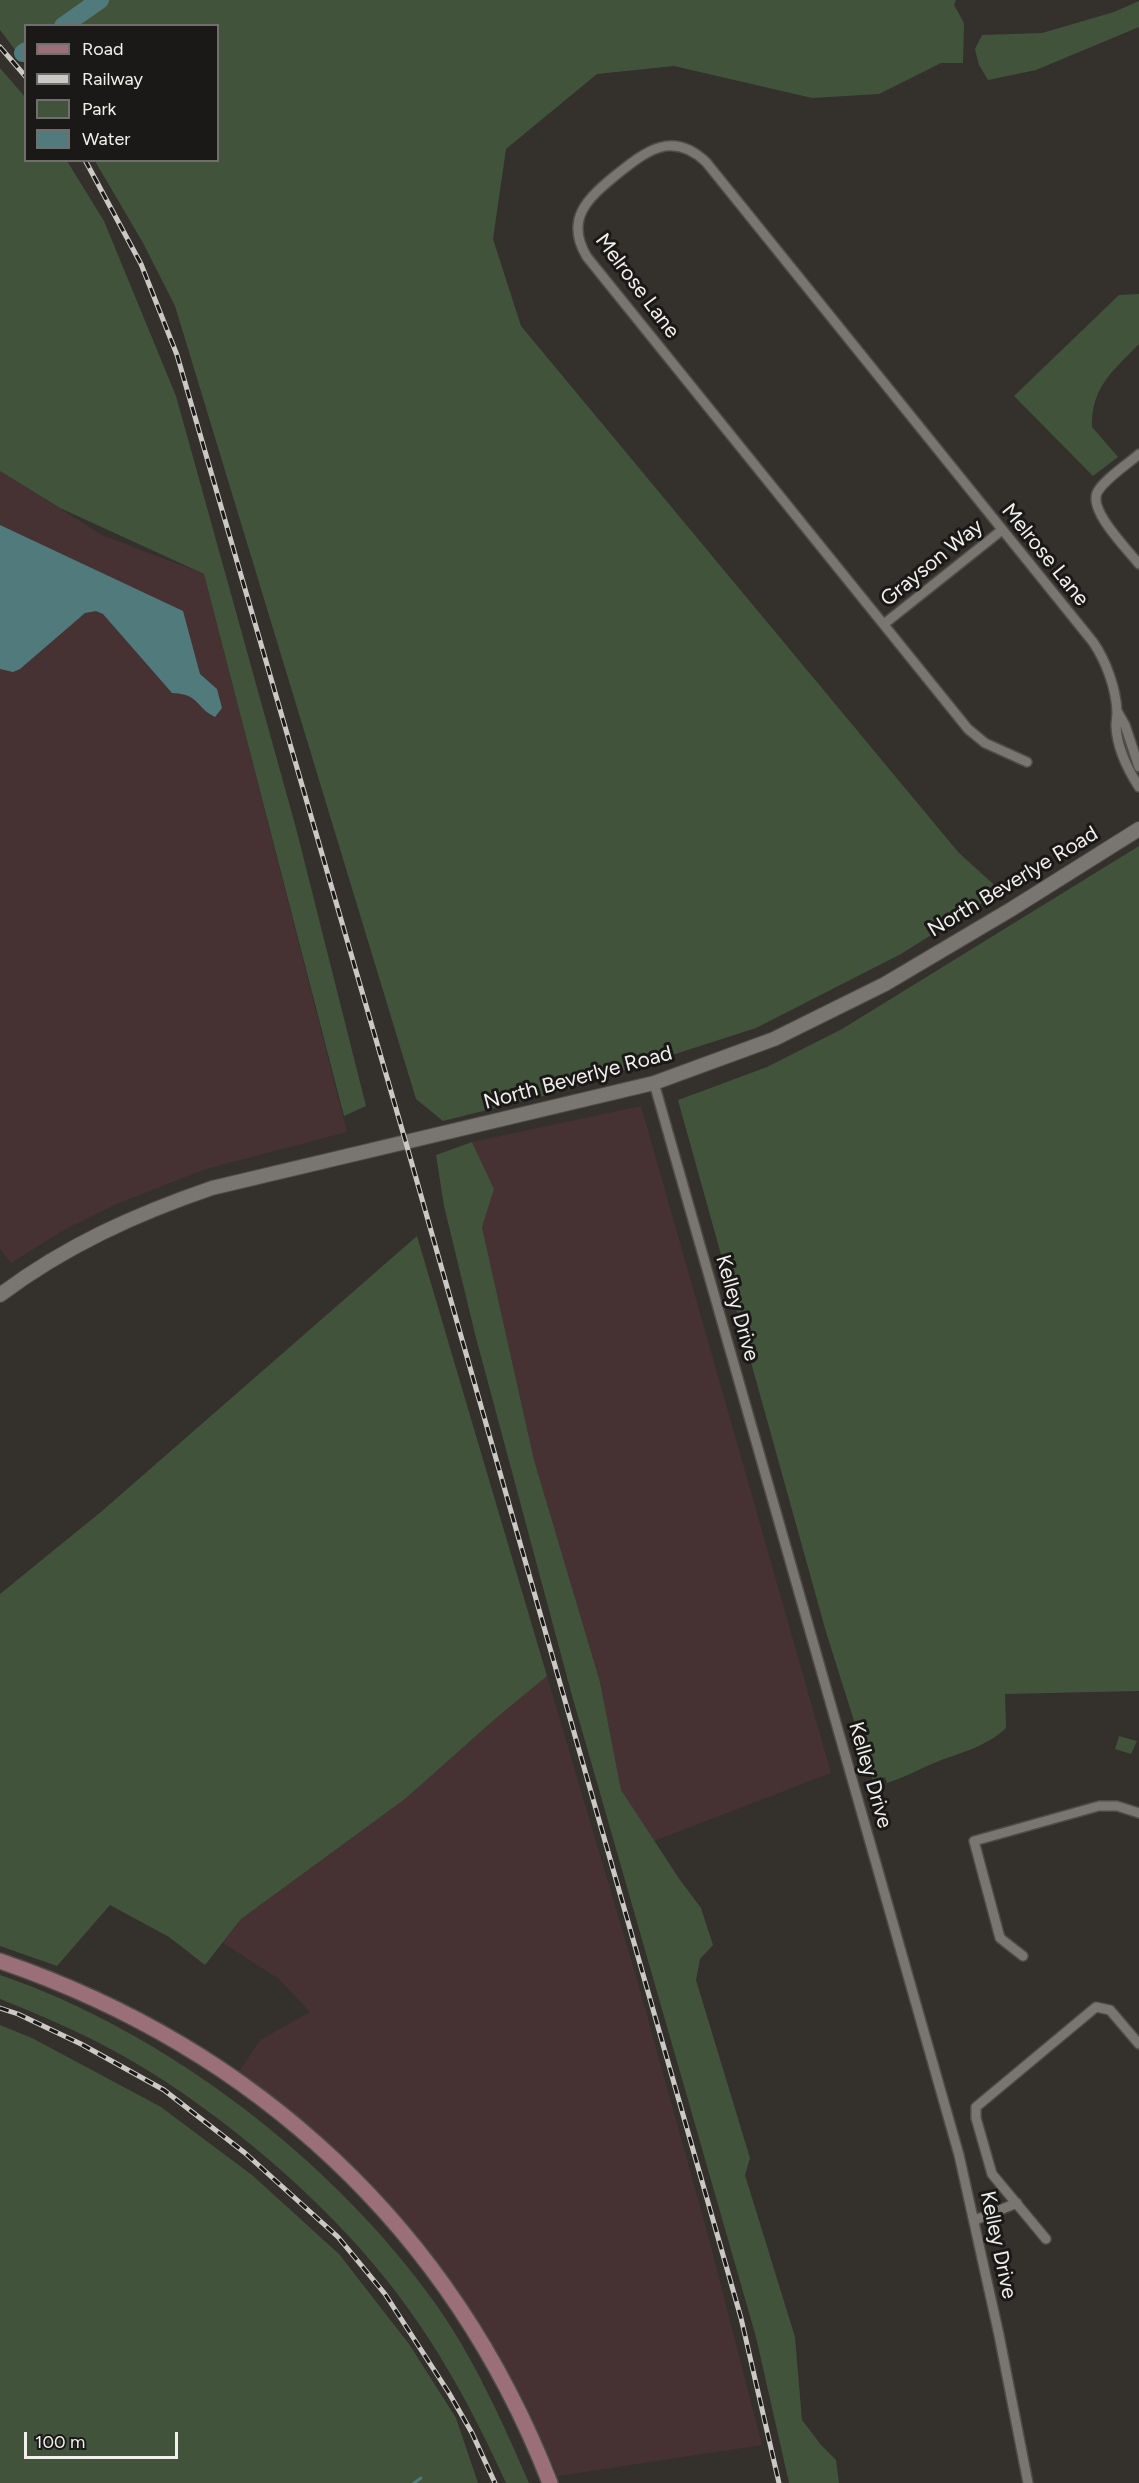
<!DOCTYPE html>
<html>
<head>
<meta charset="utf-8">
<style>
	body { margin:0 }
	#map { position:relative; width:1139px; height:2483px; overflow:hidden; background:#34302c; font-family:Figtree,sans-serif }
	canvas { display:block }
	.legend { position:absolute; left:24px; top:24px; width:195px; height:138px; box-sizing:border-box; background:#1a1917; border:2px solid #706f6d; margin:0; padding:8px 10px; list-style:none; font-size:18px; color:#f2f0ed }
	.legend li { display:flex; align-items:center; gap:12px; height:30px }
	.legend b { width:30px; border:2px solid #706f6d }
	.scale { position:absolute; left:24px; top:2432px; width:154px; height:27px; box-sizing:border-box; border:3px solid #f2f0ed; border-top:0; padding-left:8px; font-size:18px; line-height:21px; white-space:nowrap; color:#f2f0ed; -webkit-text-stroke:4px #1a1917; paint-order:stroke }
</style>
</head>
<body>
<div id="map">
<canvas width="1139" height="2483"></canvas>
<ul class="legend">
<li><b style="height:8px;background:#9b6f77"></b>Road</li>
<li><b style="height:8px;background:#cbc9c5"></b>Railway</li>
<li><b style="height:16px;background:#42533b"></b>Park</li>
<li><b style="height:16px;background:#507a7b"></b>Water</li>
</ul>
<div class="scale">100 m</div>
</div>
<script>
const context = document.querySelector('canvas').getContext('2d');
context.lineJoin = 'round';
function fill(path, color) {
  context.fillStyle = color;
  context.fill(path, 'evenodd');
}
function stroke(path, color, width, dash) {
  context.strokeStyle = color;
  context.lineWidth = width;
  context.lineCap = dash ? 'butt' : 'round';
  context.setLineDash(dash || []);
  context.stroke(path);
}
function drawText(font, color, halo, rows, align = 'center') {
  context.font = font + ' Figtree,sans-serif';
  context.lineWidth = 6;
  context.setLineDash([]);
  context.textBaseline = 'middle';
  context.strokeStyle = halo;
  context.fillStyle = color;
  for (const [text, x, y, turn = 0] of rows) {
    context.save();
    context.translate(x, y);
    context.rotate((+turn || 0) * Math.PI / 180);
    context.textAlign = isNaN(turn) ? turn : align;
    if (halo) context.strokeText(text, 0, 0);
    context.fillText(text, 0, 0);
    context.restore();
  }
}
fill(new Path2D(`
	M0,471L102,535L204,574L347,1132L206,1169L119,1203L69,1227L11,1263L0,1249Z
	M641,1106L831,1773L654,1841L621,1791L600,1682L534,1460L482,1226L494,1189L472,1142Z
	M547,1676L638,1983L708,2235L762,2445L558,2476L525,2403L498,2354L440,2268L411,2231L268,2095L238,2073L260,2040L310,2012L279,1979L223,1943L241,1919L405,1799L495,1719Z`), '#473233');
fill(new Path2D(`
	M0,0H956L954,5L964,23L963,63H941L879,94L812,98L674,66L597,74L506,149L493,239L521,326L959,853L1001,891L901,954L756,1028L551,1094L443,1121L416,1099L175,306L143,243L95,161L218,160V26H26L25,63L0,30Z
	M1139,1V27L1036,70L988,80L979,65L975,49L982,35L1042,33L1114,12Z
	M0,68L25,97L26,160L67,161L104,221L176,396L296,828L366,1106L344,1116L204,574L60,508L0,471Z
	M1139,294V344C1113,371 1091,387 1092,427L1118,457L1093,476L1014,396L1119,295Z
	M1139,846V1691L1005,1694L1006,1728C987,1746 963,1752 939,1761C921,1768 906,1777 887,1783L885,1777L873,1781L826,1632L678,1100L767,1067L842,1029Z
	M472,1142L494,1189L482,1227L534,1460L600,1682L621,1790L680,1880L701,1908L713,1945L700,1959L696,1980L750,2158L745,2175L795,2337L802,2420L821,2445L836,2460L839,2483H789L756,2337L571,1692L475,1334L444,1206L436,1155Z
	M417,1236L547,1676L495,1719L405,1799L241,1919L205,1965L169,1937L110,1905L57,1966L0,1946V1594L102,1511Z
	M1119,1736L1137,1741L1131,1754L1115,1749Z
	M0,1975C165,2031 334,2161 435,2303C474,2358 502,2421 529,2483H506C474,2412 437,2344 389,2283C324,2200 223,2114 132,2061C90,2036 45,2017 0,1999Z
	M0,2025L32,2038L161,2107L252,2175L339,2254L409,2344L456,2418L478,2483H0Z`), '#42533b');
fill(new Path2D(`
	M0,525L183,611L200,674L217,689L222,708L215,717C195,707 200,694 172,693L103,614L96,611L85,613L20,669L13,672L0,669Z`), '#507a7b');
stroke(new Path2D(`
	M414,2483L421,2478`), '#507a7b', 3);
stroke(new Path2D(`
	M63,26L100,0
	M23,53L26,51`), '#507a7b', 18);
const street = new Path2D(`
	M1139,454C1128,464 1103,480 1097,493C1089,511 1127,549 1139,564
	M884,624L1002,530
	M1117,711L1125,725L1139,767
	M1027,762L985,743L968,729L587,257C564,219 588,198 616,175C646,151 672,130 706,162L1093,642C1106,661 1116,688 1117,712C1117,717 1116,722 1116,726C1117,747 1128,770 1139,787
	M654,1083L959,2155L999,2335L1028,2483
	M1023,1956L1000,1938L974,1841L1099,1806H1117L1139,1813
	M975,2220L1017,2203
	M1046,2239L992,2174L976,2118V2107L1096,2007L1110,2010L1139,2044`);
const secondary = new Path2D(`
	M0,1295C65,1246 136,1214 212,1188L654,1083L774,1039L885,984L1010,910L1139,829`);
const primary = new Path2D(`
	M0,1961C257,2049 451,2229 550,2483`);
stroke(street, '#4f4c48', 12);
stroke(secondary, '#4f4c48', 16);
stroke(primary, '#4f4c48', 18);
stroke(street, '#797671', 9);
stroke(secondary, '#797671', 14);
stroke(primary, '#9b6f77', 15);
const rail = new Path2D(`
	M0,47L26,77
	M85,160L141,264L177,355L406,1143L741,2318L779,2483
	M0,2008L18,2014L81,2044L164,2090L245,2153L338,2237L385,2294L449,2393L472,2433L495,2483`);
stroke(rail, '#cbc9c5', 5);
stroke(rail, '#1a1917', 3, [9]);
drawText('21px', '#f2f0ed', '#1a1917', [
	["Melrose Lane",637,286,53],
	["Melrose Lane",1045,555,51],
	["Grayson Way",932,563,-39],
	["North Beverlye Road",1013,882,-31],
	["North Beverlye Road",578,1078,-15],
	["Kelley Drive",737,1308,74],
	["Kelley Drive",870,1775,74],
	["Kelley Drive",998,2245,78]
]);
</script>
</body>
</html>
